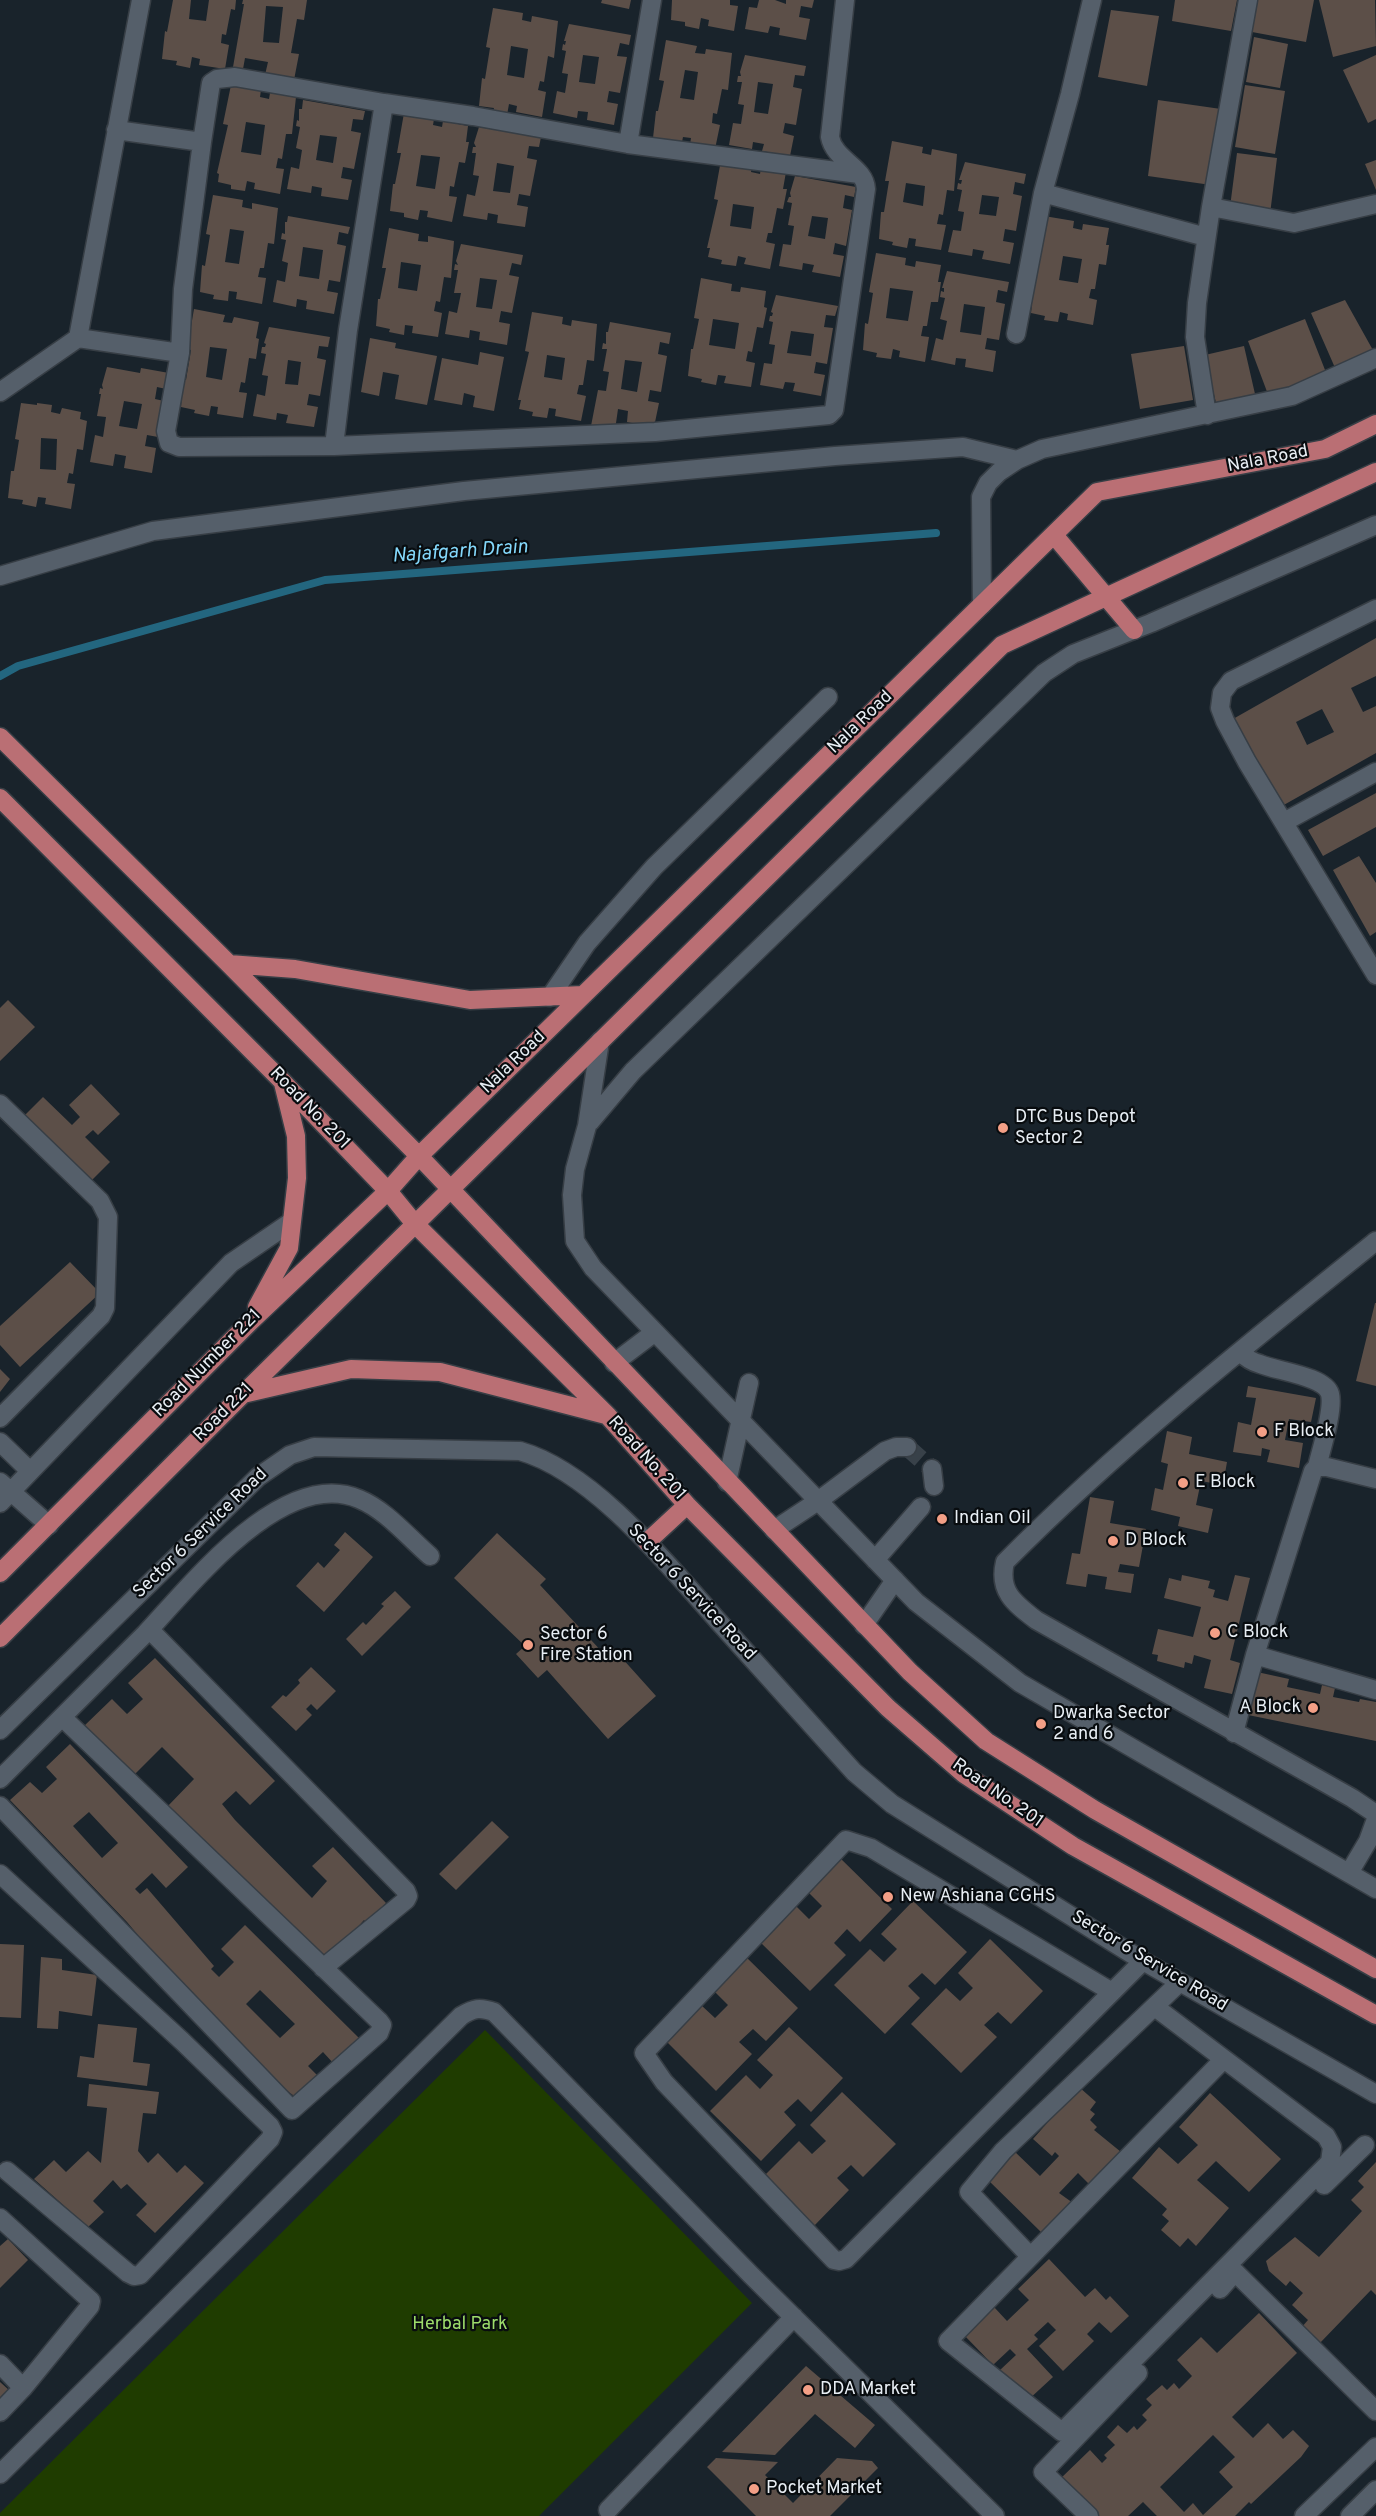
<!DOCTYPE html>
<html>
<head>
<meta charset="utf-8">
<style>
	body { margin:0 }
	canvas { display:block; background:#19232b }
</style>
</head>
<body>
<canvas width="1376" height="2516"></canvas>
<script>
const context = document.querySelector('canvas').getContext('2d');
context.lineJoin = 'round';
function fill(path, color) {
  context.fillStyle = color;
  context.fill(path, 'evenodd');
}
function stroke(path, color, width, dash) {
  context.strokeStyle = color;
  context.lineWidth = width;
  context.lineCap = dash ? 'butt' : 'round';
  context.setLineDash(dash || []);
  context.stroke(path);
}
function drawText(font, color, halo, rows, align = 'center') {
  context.font = font + ' Overpass,sans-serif';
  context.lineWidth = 4.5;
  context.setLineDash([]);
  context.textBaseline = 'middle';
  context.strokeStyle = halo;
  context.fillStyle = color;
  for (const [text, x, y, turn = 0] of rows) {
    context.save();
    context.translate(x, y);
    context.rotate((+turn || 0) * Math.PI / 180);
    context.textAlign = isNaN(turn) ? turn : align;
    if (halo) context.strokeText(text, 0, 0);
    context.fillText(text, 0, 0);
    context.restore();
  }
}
fill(new Path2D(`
	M485,2030L752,2303L539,2516H0V2513Z`), '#1f3c00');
stroke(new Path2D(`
	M0,676L18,666L325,580L936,533`), '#23667f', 8);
fill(new Path2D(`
	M173,0H191L189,19L206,21L209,0H236L235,10L231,9L226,35L222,34L221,43L229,45L225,69L199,65L200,59L192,57L190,68L176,65L177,61L162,59L165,31L167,32Z
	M243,0H307L304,20L297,19L291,53L299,54L294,80L265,75L268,62L245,58L243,69L233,67L244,4H242ZM266,6L283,7L279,43L263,42Z
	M602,0H631L629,9L601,3Z
	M672,0H730V5L738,6L734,31L708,26L709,20L701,18L699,29L685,26V22L671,20Z
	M759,0H775L786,4V0H814L812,8L801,6L799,17L810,19L806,40L779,35L780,28L770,26L768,33L745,29L749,7L757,8Z
	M1175,0H1237L1231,31L1172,21Z
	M1258,0H1314L1306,42L1252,32Z
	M1319,0H1375L1376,46L1333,57Z
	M493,8L523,13L522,20L531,22L532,16L558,21L554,58L548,56L544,82L540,81L538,90L546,92L542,117L516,112L517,106L509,104L507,115L493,112L494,108L479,106L482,78L485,79L490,48L486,47ZM511,46L528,49L524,78L507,75Z
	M1111,10L1159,16L1147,86L1098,77Z
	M569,24L631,35L629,45L620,43L617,56L627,57L620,93L609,91L607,102L618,104L614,125L587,120L588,112L578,111L577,118L553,113L557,91L565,93L568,74L562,73L566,51L562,50L563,44L565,45L566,41H564ZM583,55L599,57L595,84L579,82Z
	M1254,37L1288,44L1280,88L1246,82Z
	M666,40L697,46L695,53L705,54L706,49L732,53L728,90L722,89L717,114L713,113L712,123L720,125L715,149L690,145L691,138L683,137L681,147L653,138L656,111H658L664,81L659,80ZM685,70L698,72L694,100L680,98Z
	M745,55L806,66L804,76L795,75L793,87L802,89L796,125L785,123L783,133L794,136L790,156L762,151L764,144L753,142L752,149L729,145L733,123L741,124L744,105L738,104L742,82H737L738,76H741L740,72ZM758,82L773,84L768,114L754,112Z
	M1376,55V119L1368,123L1343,70Z
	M231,85L261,90L260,97L269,99L270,93L296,97L292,134H286L282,159L278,158L276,168L284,169L280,194L254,189L255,183L247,181L245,191L231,189V185L218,182L219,174L217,173L228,125L223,124ZM246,122L265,125L261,155L241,152Z
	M1245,85L1285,91L1275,154L1235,147Z
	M303,100L365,111L363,120L353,119L351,131L361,133L354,169L343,167L341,178L352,180L348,200L321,196L322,188L312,186L311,193L287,189L291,167L299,169L302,150L296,148L300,127L296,126L297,120L299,121V109H302ZM320,135L337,137L333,163L316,160Z
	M1158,100L1221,109L1211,185L1148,176Z
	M404,113L434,119L433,125L442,127L443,121L468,126L466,142H469L465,163L459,162L454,187L450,186L449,196L457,197L452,222L427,217L428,211L420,210L418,220L404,217V213L390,211L393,184H395L401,153H397ZM421,155L440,157L435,189L416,186Z
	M479,127L541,137L539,147L529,146L527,158L537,160L530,196L519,194L517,205L528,207L525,227L497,223L498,215L488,213L487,220L463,216L467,194L475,196L479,176L473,175L476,153H472L473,147H476L474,143ZM497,163L514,166L510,193L493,191Z
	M892,141L923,147L922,153L931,155L932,149L957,154L954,191L947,190L943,215L939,214L937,224L946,225L941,250L915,246L916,239L909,238L907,248L892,245L893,242L879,239L881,212H884L889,181H885ZM906,183L925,186L923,206L903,202Z
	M1237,153L1277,158L1270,214L1230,207Z
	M721,160L752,165L751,172L760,174L761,168L786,172L783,189H787L783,209L777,208L772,233H768L766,242L775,244L770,269L744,264L746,258L738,256L736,266L721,264L722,260L708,257L710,248H707L718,200L714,199ZM733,204L754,207L751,229L730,226Z
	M1376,160V190L1365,164Z
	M965,162L1026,174L1024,184L1015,182L1013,194L1022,196L1016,231L1005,229L1003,241L1014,243L1010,264L982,259L984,251L973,249L972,256L948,252L953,230L961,231L964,212L958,211L962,190L957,189L958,183L961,184L962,180H959ZM982,195L999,197L996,216L979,214Z
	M795,176L856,187L854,197L845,195L843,208L852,210L846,246L835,243L833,254L844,256L840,277L812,272L814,265L803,263L802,270L779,266L783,244L791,245L794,226L788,225L792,203L787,202L789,197H791L790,193ZM812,216L828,218L825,239L808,236Z
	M213,195L243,200L242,207L252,209V203L278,208L274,244L268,243L264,268H260L258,277L266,278L262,304L236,299L237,292L229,291L228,301L213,299L214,295L200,292L202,265L205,266L210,235L206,234ZM230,229L244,231L239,264L225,262Z
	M288,216L350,227L348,234L339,232L337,244L346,246L340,282L329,280L327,291L338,293L334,314L306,309L307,301L297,299L296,307L273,302L277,280L285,282L288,263L282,261L286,240L281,239L282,233L285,234V222H287ZM303,247L323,250L319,279L299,276Z
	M1044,216L1074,221L1073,228L1082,230L1083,224L1109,228L1106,245H1109L1106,265L1099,264L1095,289H1091L1089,298L1097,300L1093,325L1067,320L1068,314L1060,312L1058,322L1044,320L1045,316L1031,313L1032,304H1030L1041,256L1037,255ZM1063,256L1082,259L1078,283L1059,280Z
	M389,228L419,234L418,241L428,242V236L454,241L451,278L444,277L440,302L436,301L434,311L442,313L438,337L412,333L413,326L405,325L404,335L389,332L390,329L376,326L378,299H380L386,268H382ZM401,262L421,265L417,291L398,288Z
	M461,244L523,255L521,265L512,263L509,275L519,277L512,313L501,311L499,322L510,324L507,345L479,340L480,332L470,330L469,338L445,334L449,311L457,313L461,293H454L458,270H454L455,264L458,265L456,261ZM480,278L497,280L492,309L476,307Z
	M876,253L906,258L905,265L915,267L916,261L941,265L938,282H941L938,302H931L927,326H923L921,336L929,337L925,362L899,357L900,351L893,349L891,359L876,357L877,353L863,350L865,323L868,324L873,293L869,292ZM890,288L913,291L908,321L886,318Z
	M947,271L1009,282L1007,292L998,290L996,302L1005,304L999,340L987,338L985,349L996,351L993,372L965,367L966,359L956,358L955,365L931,360L936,338L943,340L947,321L940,319L945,298L940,297L941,291L944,292V288H942ZM964,304L985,307L981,335L960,332Z
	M701,278L732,284L731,291L740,292L741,287L766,291L764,307L767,308L763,328L757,327L752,352L748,351L746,361L755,363L751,387L724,383L726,376L718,375L716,385L701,382L702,379L688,376L691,349H693L699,319L694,318ZM713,319L739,323L735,349L709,345Z
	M776,295L838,306L835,316L826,315L824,327L833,328L827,364L816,362L814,373L825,375L821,396L793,391L795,383L785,382L783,389L760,385L764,363L772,364L775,345L769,344L773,322L769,321L770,316H772L773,313L771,312ZM791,331L814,334L811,356L787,353Z
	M1345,300L1374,352L1336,370L1311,313Z
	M194,309L225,315L223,322L232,323L234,317L259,322L256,338L259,339L256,359L249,358L245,383L241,382L239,392L247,393L243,418L217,414L218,407L211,406L209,416L194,413L195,410L181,407L183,380H186L191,350L187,349ZM210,347L227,349L222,380L206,377Z
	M532,312L563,317L562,324L571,326L572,320L597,324L594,361L587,360L583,385H579L577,394L586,396L581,421L555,416L556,409L549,408L547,418L532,416L533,412L519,409L521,400H518L529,352L525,351ZM547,355L565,358L562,380L544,377Z
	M1305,319L1327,375L1269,397L1248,341Z
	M610,322L671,333L669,344L660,342L658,354L667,356L661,392L650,390L648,401L659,403L654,427L627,422L628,411L618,409L615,430L591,426L598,390L606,391L609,372L603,371L607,349H602L603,343L606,344V332H608ZM625,360L642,362L637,392L621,389Z
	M269,327L330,337L328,347L319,346L317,358L326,360L320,396L309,394L307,405L318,407L314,427L286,423L288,415L277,413L276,420L253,416L257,394L265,396L268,376L262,375L266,354L261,353L262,347H265L266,344L264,343ZM288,360L301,362L298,385L285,384Z
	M370,338L396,343L395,348L437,356L427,405L395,399L399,375L383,372L379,396L361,392Z
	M1184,346L1193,400L1140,409L1131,354Z
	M1244,346L1255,394L1216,403L1205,355Z
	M480,352L504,357L494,411L473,407L475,396L464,393L462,405L434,400L442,358L478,365Z
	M107,367L140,373L141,368L169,373L166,389L157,387L155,399L164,401L158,437L147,435L145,446L156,448L152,473L124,468L126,456L115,454L113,466L90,462L95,435L103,437L106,417L97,416L101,394H99L100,388L103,389L102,385ZM124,401L142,404L137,429L119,426Z
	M21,403L37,405V403L52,405L51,412L60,414L62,408L81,412L80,419L87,421L83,450L77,449L73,474L69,473L67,483L75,484L71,509L45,504L46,498L38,497L36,507L22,504L23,500L8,498L11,471H14L19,440L15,439ZM41,438L57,439L56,470L40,469Z
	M1376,638V676L1351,688L1363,712L1376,706V753L1282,806L1233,719ZM1322,709L1334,732L1307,745L1296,722Z
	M1376,793V827L1323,856L1308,830Z
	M1359,856L1376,883V932L1370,936L1333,870Z
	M8,1000L35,1027L0,1061V1008Z
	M91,1084L120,1114L98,1135L93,1130L85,1137L110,1162L91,1181L24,1116L43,1097L72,1125L80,1117L69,1105Z
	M70,1262L100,1293L20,1367L0,1345V1326Z
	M1375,1303H1376V1386L1356,1381Z
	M0,1369L10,1379L0,1392Z
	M1248,1386L1316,1398L1311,1422L1289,1419L1285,1440L1303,1443L1299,1468L1267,1462L1270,1450L1262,1448L1261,1456L1233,1452L1238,1422L1251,1425L1256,1398L1246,1397Z
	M1167,1431L1192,1437L1189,1454L1227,1462L1223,1485L1201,1481L1196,1505L1213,1509L1208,1533L1178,1526L1180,1517L1151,1510L1155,1488L1163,1490L1168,1464L1161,1462Z
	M1090,1497L1114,1501L1110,1523L1146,1529L1139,1567L1120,1564L1118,1572L1134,1574L1131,1593L1105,1589L1107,1577L1088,1574L1086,1587L1066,1584L1072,1553L1080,1554Z
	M345,1532L373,1557L324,1612L296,1586L318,1562L324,1568L340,1550L334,1545Z
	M497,1533L546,1579L540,1585L604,1654L612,1647L656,1696L608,1739L547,1670L538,1678L516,1654L525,1646L454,1578Z
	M1182,1575L1210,1581L1208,1588L1215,1590L1213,1597L1228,1601L1235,1575L1250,1578L1230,1660L1240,1663L1232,1694L1204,1688L1211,1660L1194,1655L1192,1664L1185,1662L1184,1668L1157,1661L1158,1655L1152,1654L1158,1629L1193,1637L1201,1607L1164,1598L1169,1578L1181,1581Z
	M395,1591L411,1607L362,1656L346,1639L363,1622L366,1625L384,1606L381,1604Z
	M155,1658L275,1781L250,1805L236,1791L222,1804L235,1820L312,1898L327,1881L312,1866L333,1847L386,1903L366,1922L364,1920L347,1939L322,1958L166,1808L194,1779L162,1747L132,1777L83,1727L112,1699L127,1714L143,1699L128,1683Z
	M311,1667L336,1691L317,1710L311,1704L306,1709L312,1715L296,1731L271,1707L283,1695L286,1697L300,1683L298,1680Z
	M1257,1672L1289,1679L1287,1687L1320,1694L1322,1685L1335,1688L1333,1697L1359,1702L1360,1699L1376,1702V1741L1248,1715Z
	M70,1744L188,1867L166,1888L152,1873L135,1889L140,1894L147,1888L214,1966L211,1969L219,1977L234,1962L221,1949L245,1925L359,2038L334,2064L323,2052L308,2066L318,2076L297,2098L268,2077L182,1988L127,1922L10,1800L30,1782L42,1793L57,1779L46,1767ZM89,1812L118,1843L102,1858L73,1826ZM260,1990L295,2024L280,2038L246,2004Z
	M492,1821L509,1837L456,1890L439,1874Z
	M839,1857L892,1909L860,1942L847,1929L834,1943L846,1955L810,1991L760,1942L796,1906L809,1919L822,1906L806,1890Z
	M913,1901L967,1952L935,1985L922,1973L908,1986L920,1998L885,2034L834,1985L870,1949L884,1962L897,1949L881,1934Z
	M990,1939L1043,1991L1011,2024L998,2012L984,2025L997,2037L961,2073L911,2024L946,1988L960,2001L973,1988L958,1973Z
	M0,1944L24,1945L21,2018L0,2017Z
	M745,1956L798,2008L766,2041L753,2029L739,2042L752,2054L716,2091L666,2041L701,2005L715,2018L728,2005L713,1990Z
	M41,1957L62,1959V1970L97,1975L92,2016L59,2011L58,2029L37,2028Z
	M98,2024L137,2028L133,2062L150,2064L147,2086L77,2077L80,2056L94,2058Z
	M789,2027L843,2078L811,2112L798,2099L784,2112L796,2125L761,2161L710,2111L746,2075L760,2089L773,2075L757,2060Z
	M89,2084L159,2092L156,2114L143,2113L138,2151L148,2163L158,2153L177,2173L185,2165L204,2183L155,2233L136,2215L147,2204L127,2184L121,2189L113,2180L93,2201L104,2212L88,2227L34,2179L54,2160L66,2172L88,2151L101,2163L107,2108L87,2106Z
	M1079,2087L1096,2102L1090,2110L1095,2114L1090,2120L1097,2127L1094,2130L1121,2152L1090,2185L1078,2173L1059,2193L1073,2203L1042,2233L986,2178L1013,2150L1040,2176L1059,2156L1055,2152L1052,2156L1033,2139Z
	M842,2092L896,2144L863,2177L851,2165L837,2178L849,2190L813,2227L763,2177L799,2141L812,2154L826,2141L810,2125Z
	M1210,2093L1281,2159L1249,2192L1216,2161L1197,2180L1229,2208L1196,2246L1188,2238L1180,2247L1161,2230L1169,2221L1162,2215L1167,2209L1132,2178L1159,2147L1178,2164L1198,2145L1179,2127Z
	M1376,2162V2295L1371,2290L1319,2344L1301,2328L1308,2320L1292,2305L1303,2293L1290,2281L1286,2286L1269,2271L1266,2261L1295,2237L1319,2257L1362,2211L1351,2200L1364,2187L1358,2181Z
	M8,2239L28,2260L0,2288V2246Z
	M1049,2259L1085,2297L1095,2288L1106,2300L1110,2296L1129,2316L1111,2333L1099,2322L1087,2334L1094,2341L1063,2371L1039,2346L1056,2330L1048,2322L1034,2335L1038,2339L1027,2349L1053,2377L1027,2401L999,2371L1016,2355L1010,2349L993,2365L964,2335L994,2307L1007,2321L1029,2300L1018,2289Z
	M1259,2313L1297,2353L1232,2417L1253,2438L1268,2423L1283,2439L1293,2430L1309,2446L1301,2457L1251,2504L1249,2502L1235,2516H1157L1143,2502L1128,2516H1094L1059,2480L1090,2450L1102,2463L1107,2458L1104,2455L1115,2445L1107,2437L1118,2425L1127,2433L1134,2426L1137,2430L1147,2420L1142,2415L1152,2405L1146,2399L1162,2385L1167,2390L1174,2383L1179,2389L1192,2376L1177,2360L1201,2337L1217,2353ZM1213,2435L1235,2457L1219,2472L1233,2487L1203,2515L1193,2503L1184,2512L1160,2487Z
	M806,2366L875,2425L855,2448L815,2414L775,2455L722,2452Z
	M0,2382L10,2391L0,2401Z
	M716,2458L778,2462L765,2475L793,2503L837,2458L872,2461L878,2468L830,2516H756L707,2467Z`), '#5c4f48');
stroke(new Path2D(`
	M907,1447L932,1469`), '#384149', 18, [18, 9]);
const minor = new Path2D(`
	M1092,0L1070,94L1043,193L1206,237
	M116,130L202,142L183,289L180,353
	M202,142L211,83L217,79L235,77L384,103L473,116L628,144L859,174
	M628,144L652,0
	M1211,207L1294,223L1376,204
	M1016,334L1043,193
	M78,338L180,353L166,431L169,443L179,447L334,446L655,432L829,415L834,410L866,189C865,167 834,160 830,137L845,0
	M0,392L78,338L141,0
	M1207,415L1195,337L1197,303L1211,207L1248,0
	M334,446L348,330L384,103
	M0,576L153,531L464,491L835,456L963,447L1017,460
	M982,605L981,497L988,483L999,472L1017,460L1042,449L1292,396L1376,358
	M1376,609L1231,681L1222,693L1220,708L1225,721L1247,762L1376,975
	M1284,822L1376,772
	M550,997L587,943L654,867L828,697
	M600,1041L587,1126L575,1169L572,1195L575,1241L593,1268L916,1602L1020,1683L1376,1889
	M0,1104L100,1201L108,1217L105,1308L101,1316L0,1418
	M590,1122L633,1071L1044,673L1073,654L1151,623L1376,525
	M1376,1241C1249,1343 1120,1446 1005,1562C998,1591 1014,1603 1036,1620L1352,1798L1376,1814
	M1240,1352C1246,1358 1252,1362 1260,1364C1276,1371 1325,1376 1330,1394C1334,1410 1321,1450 1317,1467
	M614,1363L655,1332
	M0,1442L30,1471
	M932,1469L934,1486
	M0,1482L49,1525
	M727,1482L749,1383
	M0,1503L231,1263L291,1222
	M774,1530L818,1501L885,1451L896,1447H907
	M875,1560L921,1507
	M864,1625L895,1580
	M146,1633C192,1584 283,1467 359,1499C386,1510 408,1537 430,1556
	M1255,1655L1376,1690
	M0,1730L258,1477L290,1455L314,1447L520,1451C594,1472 669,1566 719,1622C764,1672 809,1722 854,1772L892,1804L1143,1961L1376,2094
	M1234,1733L1255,1655L1313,1471L1317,1467H1327L1376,1479
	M0,1779L146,1633H153L406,1891L408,1896L406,1900L323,1968
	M0,1806L292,2110L379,2033L382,2025L379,2021L62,1717
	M1349,1873L1368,1841L1376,1819
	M0,1874L182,2041L270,2126L273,2132L270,2139L140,2275L134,2276L128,2273L7,2171
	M1112,1992L871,1848L846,1840L644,2053L664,2082L834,2260L839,2261L846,2259L1143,1961
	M1155,2007L1326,2136L1332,2147L1330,2162L1062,2432L948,2341L1224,2059
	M1324,2185L1365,2145
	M0,2218L91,2301L90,2306L23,2388L0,2412
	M1030,2256L969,2192L1003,2151L1180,1982
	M1220,2289L1235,2272L1376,2411
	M0,2364L23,2388
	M0,2474L461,2016C474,2008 480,2007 494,2012L751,2275L995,2516
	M608,2510L794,2317
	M1089,2516L1043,2472L1138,2373
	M1304,2516L1376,2447
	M1350,2516L1376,2490`);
const major = new Path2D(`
	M1054,535L1134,630
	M0,737L229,964L419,1156L910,1672L986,1741L1095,1810L1376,1969
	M0,798L282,1081L388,1191L415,1224L608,1416L687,1505L888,1708L964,1774L1073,1846L1376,2015
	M229,964L295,969L470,1000L583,995
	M257,1307L289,1248L297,1178L296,1136L283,1083
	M243,1394L351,1369L440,1372L606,1415
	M647,1542L687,1505
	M0,1573L250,1322L388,1191L419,1156L1097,492L1325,449L1376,424
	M0,1638L243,1394L1002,645L1376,472`);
stroke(minor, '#373e45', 21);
stroke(major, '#373e45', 21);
stroke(minor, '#555f6a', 18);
stroke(major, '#ba6f74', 18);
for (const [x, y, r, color] of [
	[1003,1128,6,"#f39f86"],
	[1262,1432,6,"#f39f86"],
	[1183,1483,6,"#f39f86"],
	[942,1519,6,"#f39f86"],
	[1113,1541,6,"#f39f86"],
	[1215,1633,6,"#f39f86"],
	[528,1645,6,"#f39f86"],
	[1313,1708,6,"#f39f86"],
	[1041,1724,6,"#f39f86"],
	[888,1897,6,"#f39f86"],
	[808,2390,6,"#f39f86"],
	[754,2489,6,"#f39f86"]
]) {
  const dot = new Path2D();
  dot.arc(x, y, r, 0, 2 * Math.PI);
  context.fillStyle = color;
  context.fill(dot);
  stroke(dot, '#080c0f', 2);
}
drawText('18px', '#e8eef4', '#080c0f', [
	["Nala Road",1268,460,-11],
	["Nala Road",861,723,-44],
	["Nala Road",514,1063,-44],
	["Road No. 201",309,1109,46],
	["Road Number 221",208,1364,-45],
	["Road 221",224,1413,-45],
	["Road No. 201",646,1459,48],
	["Sector 6 Service Road",201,1534,-44],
	["Sector 6 Service Road",691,1593,47],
	["Road No. 201",997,1794,35],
	["Sector 6 Service Road",1149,1962,31]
]);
drawText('18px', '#e8eef4', '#080c0f', [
	["DTC Bus Depot",1015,1118],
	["Sector 2",1015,1139],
	["F Block",1274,1432],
	["E Block",1195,1483],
	["Indian Oil",954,1519],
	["D Block",1125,1541],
	["C Block",1227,1633],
	["Sector 6",540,1635],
	["Fire Station",540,1656],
	["A Block",1301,1708,"right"],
	["Dwarka Sector",1053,1714],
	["2 and 6",1053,1735],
	["New Ashiana CGHS",900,1897],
	["DDA Market",820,2390],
	["Pocket Market",766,2489]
], 'left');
drawText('18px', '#9ddc6b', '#080c0f', [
	["Herbal Park",460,2325]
]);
drawText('italic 20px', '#84d8fb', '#080c0f', [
	["Najafgarh Drain",460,553,-4]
]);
</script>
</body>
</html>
